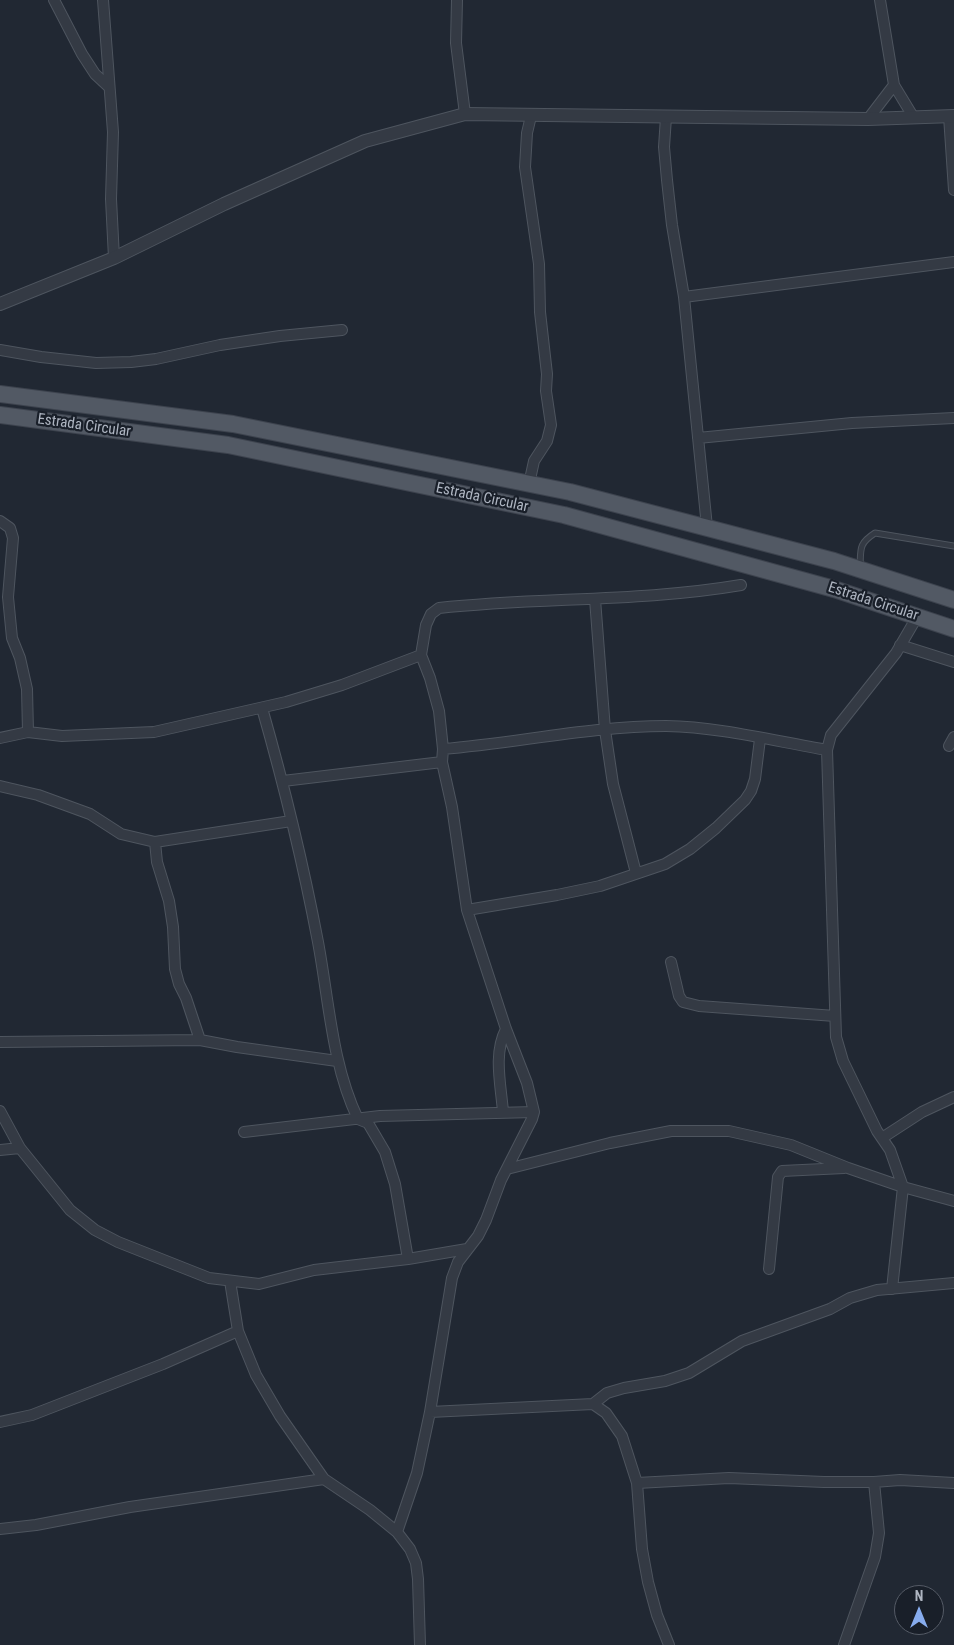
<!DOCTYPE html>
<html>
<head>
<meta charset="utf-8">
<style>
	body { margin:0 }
	#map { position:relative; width:954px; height:1645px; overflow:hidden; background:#212833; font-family:"Roboto Condensed",sans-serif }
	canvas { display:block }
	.north { position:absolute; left:894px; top:1585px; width:50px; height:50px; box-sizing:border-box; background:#191f29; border:1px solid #555b66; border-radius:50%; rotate:0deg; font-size:14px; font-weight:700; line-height:20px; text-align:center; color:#aeb5c1 }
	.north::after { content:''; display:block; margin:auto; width:18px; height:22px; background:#87acee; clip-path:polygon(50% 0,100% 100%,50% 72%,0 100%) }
</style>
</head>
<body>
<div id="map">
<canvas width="954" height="1645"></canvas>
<div class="north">N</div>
</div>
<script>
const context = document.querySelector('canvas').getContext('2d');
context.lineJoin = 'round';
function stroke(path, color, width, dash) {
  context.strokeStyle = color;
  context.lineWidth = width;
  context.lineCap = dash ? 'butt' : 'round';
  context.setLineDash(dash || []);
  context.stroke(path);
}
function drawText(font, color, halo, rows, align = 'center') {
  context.font = font + ' "Roboto Condensed",sans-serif';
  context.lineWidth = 4.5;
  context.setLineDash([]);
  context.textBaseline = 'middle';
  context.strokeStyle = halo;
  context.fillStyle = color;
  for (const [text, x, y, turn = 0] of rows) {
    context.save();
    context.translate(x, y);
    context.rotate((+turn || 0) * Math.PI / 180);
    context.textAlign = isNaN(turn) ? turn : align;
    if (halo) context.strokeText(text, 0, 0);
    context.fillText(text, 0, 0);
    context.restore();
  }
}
const service = new Path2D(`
	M860,568C861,549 858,544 875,533L954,546`);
const minor = new Path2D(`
	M54,0L82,54L95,74L109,87
	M103,0L113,132L111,199L114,258
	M457,0L456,43L465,114
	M880,0L894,85L914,118
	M949,116L954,190
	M666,117L664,147L667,180L672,225L684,297L707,527
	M868,119L894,85
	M684,297L954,262
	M0,350L41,357L96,363L131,362L156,359L220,345L280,336L342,330
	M698,438L852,423L954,418
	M529,484L534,461L547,441L551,425L546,391L547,374L540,312L539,264L525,167L527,133L531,116
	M0,521L10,528L13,538L8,597L12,638L20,658L27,689L28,732
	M595,599L605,730L613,784L636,873
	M900,645L954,662
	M262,708C284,785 303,863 318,942C329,1001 332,1065 358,1119L368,1123L385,1152L395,1184L408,1259
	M0,738L28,732L62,736L154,732L286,702L342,685L421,655
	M949,746L954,737
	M443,749C517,743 591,726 666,726C720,727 774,741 827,750
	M283,781L442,762
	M0,786L38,795L90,814L121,834L155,842L291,821
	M155,842L157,862L169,901L173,927L175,969L179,984L186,998L200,1040
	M467,910L557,895L600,886L665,864L690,849L716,828L745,800L751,791L755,779L760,739
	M671,962L679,996L683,1002L699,1006L835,1016
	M0,1042L200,1040L237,1047L337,1061
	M0,1111L20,1148L70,1210L95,1230L118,1242L209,1278L259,1284L314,1270L408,1259L467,1249
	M503,1112C501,1085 493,1054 506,1029
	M244,1132L380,1116L534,1112
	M882,1138L922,1112L954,1097
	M0,1150L20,1148
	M507,1169L610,1143L671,1131H729L791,1145L848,1168L903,1187L954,1201
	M769,1269L778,1177L782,1171L844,1168
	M230,1281L238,1331L256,1375L280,1416L324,1479L370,1510L397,1532L410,1549L416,1563L418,1579L420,1645
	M892,1289L903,1187L890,1150L877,1131L843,1061L836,1037L827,750L831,735L896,653L917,617
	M593,1404L606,1413L622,1436L637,1483L642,1549L648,1582L657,1615L669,1645
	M430,1412L593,1404L607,1393L624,1388L665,1381L689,1373L742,1341L830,1309L850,1298L877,1290L954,1283
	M0,1422L32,1415L163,1364L238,1331
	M637,1483L729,1478L824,1482H874L900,1480L954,1483
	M0,1529L36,1525L130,1507L324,1479
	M397,1532L417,1473L430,1412L452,1278L458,1262L478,1236L486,1220L501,1180L532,1119L534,1112L527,1083L506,1029L467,910L452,807L442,762L443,749L439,711L430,678L421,655L426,625L431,614L439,608C540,597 641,602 741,585
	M844,1645L875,1557L879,1533L874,1482`);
const tertiary = new Path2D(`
	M0,304L114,258L224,204L365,141L465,114L868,119L954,116`);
const primary = new Path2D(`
	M0,394L233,424L570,492L834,561L954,600
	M0,415L228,445L564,515L834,589L954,629`);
stroke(service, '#4e555f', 7);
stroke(minor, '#4e555f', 12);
stroke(tertiary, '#4e555f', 14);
stroke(primary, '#3d434e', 18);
stroke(service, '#343a44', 5);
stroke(minor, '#343a44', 10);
stroke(tertiary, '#343a44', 12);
stroke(primary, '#525964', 16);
drawText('15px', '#aeb5c1', '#191f29', [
	["Estrada Circular",84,426,8],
	["Estrada Circular",482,498,12],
	["Estrada Circular",873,602,18]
]);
</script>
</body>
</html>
